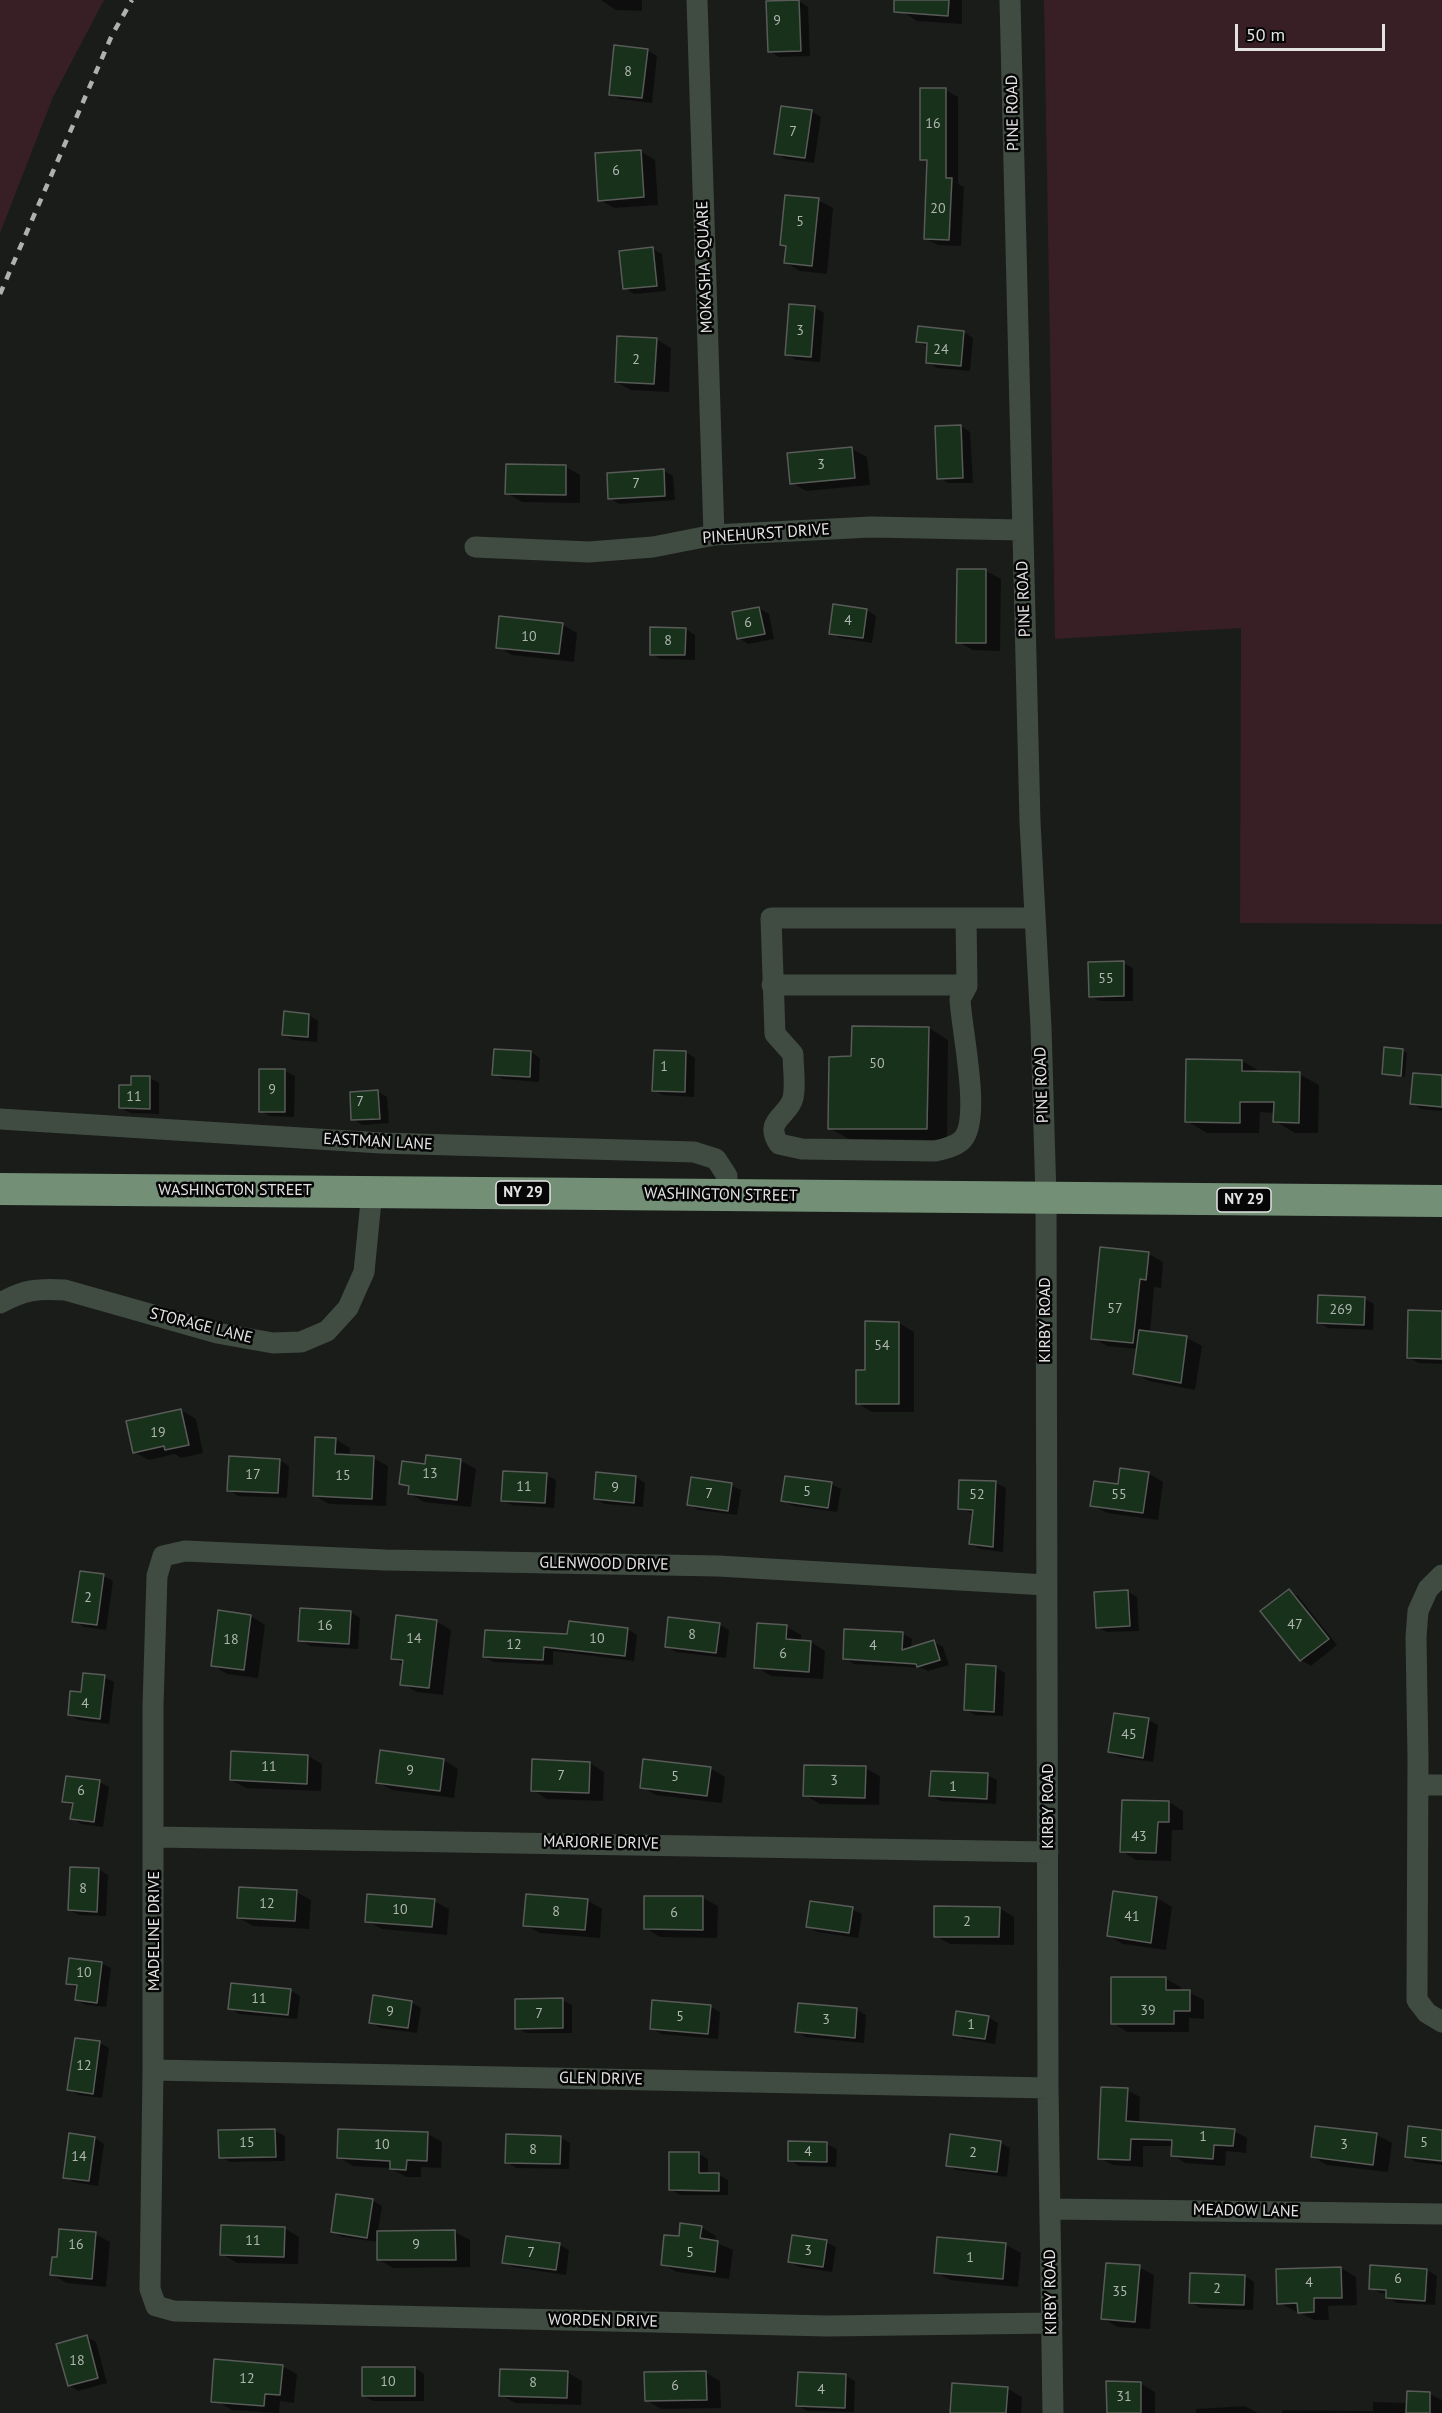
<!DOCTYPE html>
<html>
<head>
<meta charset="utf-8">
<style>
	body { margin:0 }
	#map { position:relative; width:1442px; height:2413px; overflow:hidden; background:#1a1c1a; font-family:"PT Sans",sans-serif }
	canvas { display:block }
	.scale { position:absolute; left:1235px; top:24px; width:150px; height:27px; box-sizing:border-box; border:3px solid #e2e3e2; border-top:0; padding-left:8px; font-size:18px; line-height:21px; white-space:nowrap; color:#e2e3e2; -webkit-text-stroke:4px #060606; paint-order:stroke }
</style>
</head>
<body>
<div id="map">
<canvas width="1442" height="2413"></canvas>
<div class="scale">50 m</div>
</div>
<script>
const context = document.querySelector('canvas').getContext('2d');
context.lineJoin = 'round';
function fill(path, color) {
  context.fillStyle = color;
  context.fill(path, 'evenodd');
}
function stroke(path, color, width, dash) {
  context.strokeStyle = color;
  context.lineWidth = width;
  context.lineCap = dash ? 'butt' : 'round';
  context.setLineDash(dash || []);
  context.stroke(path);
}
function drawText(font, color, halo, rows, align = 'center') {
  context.font = font + ' "PT Sans",sans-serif';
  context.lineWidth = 5;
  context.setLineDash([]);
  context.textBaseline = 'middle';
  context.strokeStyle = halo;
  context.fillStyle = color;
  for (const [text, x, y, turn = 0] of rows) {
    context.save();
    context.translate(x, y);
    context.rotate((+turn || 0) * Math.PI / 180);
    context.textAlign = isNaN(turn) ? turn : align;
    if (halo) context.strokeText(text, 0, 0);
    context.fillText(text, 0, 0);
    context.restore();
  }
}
fill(new Path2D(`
	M0,0H104L53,97L0,233Z
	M1044,0H1442V924L1240,923L1241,628L1055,639Z`), '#381f25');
fill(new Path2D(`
	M601,0H642V11L616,10Z
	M903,0H962V24L917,21L903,12Z
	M799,1L808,7L810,56L779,57L769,51Z
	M647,50L657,56L652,103L620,99L610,94Z
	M946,90L958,97V184L964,187L961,246L938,245L925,238L929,163L922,159Z
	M811,111L821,117L814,163L785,159L776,153Z
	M640,151L655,160L658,205L614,208L600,200Z
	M818,200L833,208L827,274L800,271L786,263L787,248L782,245Z
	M653,249L662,254L666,291L634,294L625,288Z
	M814,307L824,313L820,362L796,360L786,354Z
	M964,332L973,338L970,371L937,368L927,362V347L918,341Z
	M656,339L671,348L669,392L631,390L616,382Z
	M961,426L970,432L973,483H948L939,478Z
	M852,449L867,457L870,485L806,491L792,483Z
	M566,467L580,475V503L522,502L507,493Z
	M664,471L673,476L675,500L619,504L610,498Z
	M986,571L1001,579L1000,651L973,650L958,642Z
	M759,608L769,614L774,639L748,644L739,638Z
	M867,610L876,616L872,643L840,638L831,633Z
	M563,625L577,633L574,662L512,655L498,647Z
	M686,629L695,635V660L661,659L651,654Z
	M1123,963L1133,968V1001H1100L1090,996Z
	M285,1013L309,1015L318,1021L317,1042L293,1040L283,1035Z
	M929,1028L948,1040L947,1140L849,1139L829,1128L852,1057Z
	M1402,1050L1407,1053L1405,1077L1384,1073Z
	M531,1052L540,1058L539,1082L503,1079L494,1074Z
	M686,1052L695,1058L694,1097L663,1095L654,1090Z
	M1242,1061L1263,1073L1299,1074L1319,1085L1318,1133H1295L1275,1121V1113L1260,1112L1259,1133H1207L1187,1121Z
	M260,1071H285L295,1076L294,1117L270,1116L260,1111Z
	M1442,1077V1111L1421,1109L1412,1103Z
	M150,1078L159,1083V1114L130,1113L120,1107L133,1087Z
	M378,1092L387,1097L389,1123L362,1125L353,1119Z
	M1149,1254L1163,1262L1161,1288L1154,1287L1150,1333L1187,1338L1202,1346L1195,1390L1149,1381L1135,1373L1138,1349L1107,1346L1093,1338Z
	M1365,1299L1374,1304L1373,1330L1328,1328L1319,1322Z
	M1442,1312V1364L1418,1363L1409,1357Z
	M899,1323L914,1332V1412H872L857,1403L866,1371Z
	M181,1410L196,1419L203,1453L181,1458L175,1454L149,1460L134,1452Z
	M335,1439L350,1448L349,1456L373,1458L388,1466L386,1506L329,1504L314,1495Z
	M279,1460L289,1466L287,1498L238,1496L229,1490Z
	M461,1461L476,1469L471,1507L424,1502L409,1493L410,1489L401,1483L426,1465Z
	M1148,1473L1163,1482L1158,1520L1107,1513L1092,1505L1119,1486Z
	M598,1474L636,1477L645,1483L643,1507L605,1504L595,1499Z
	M546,1475L556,1480L554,1508L512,1505L502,1500Z
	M960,1482L996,1483L1006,1488L1003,1552L980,1549L970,1544L974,1514L959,1508Z
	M831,1484L841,1489L837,1512L793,1506L783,1501Z
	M731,1485L741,1490L737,1515L698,1510L689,1504Z
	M104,1576L113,1581L106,1630L84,1627L74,1621Z
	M1289,1591L1298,1596L1337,1645L1311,1666L1301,1660L1263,1611Z
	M1128,1592L1137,1597L1139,1631L1107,1632L1097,1627Z
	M351,1612L360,1618L358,1649L310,1646L300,1640Z
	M251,1616L265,1625L258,1678L227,1674L212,1665Z
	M436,1621L451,1630L443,1695L417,1692L402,1684L404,1665L392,1658Z
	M720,1625L729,1630L726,1658L676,1652L666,1646Z
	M787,1627L801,1635V1642H811L825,1651L823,1679L771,1676L756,1667Z
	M628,1629L637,1635L634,1661L553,1651V1665L494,1662L485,1657Z
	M902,1633L912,1639L911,1649L934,1642L943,1647L949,1665L928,1671L922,1668L854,1664L844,1658Z
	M995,1667L1005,1673L1003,1716L975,1715L965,1709Z
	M104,1677L114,1682L109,1724L79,1720L69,1715L82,1694Z
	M1149,1720L1158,1725L1153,1762L1119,1757L1110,1752Z
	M308,1756L322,1764L321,1791L246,1788L231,1780Z
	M444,1760L458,1769L454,1798L392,1790L377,1782Z
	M590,1763L604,1772L603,1801L547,1799L533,1790Z
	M710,1768L725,1777L722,1803L656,1795L642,1787Z
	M865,1768L880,1776L879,1805L820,1804L805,1795Z
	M987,1775L997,1780L996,1804L941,1801L931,1796Z
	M99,1782L109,1787L103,1827L81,1824L72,1818L74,1807L64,1801Z
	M1169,1802L1183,1811V1830H1172L1171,1861L1136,1860L1122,1851Z
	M98,1869L108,1875L106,1916L79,1915L69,1910Z
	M296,1892L311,1900L309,1929L253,1926L239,1918Z
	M1115,1892L1157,1898L1172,1907L1166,1950L1123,1944L1109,1936Z
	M646,1897L703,1898L718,1906L717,1938L660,1937L645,1928Z
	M587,1900L602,1909L600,1938L540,1933L525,1925Z
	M434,1901L449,1909L447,1935L382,1929L367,1921Z
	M999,1908L1014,1917V1945L950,1944L936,1936Z
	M852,1909L862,1914L858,1938L817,1932L808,1926Z
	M101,1963L111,1968L106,2007L86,2005L77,2000L78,1989L67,1983Z
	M1166,1979L1181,1987V1991L1189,1992L1204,2000V2019L1189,2018V2032H1127L1113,2023Z
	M290,1990L300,1996L297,2019L239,2014L230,2008Z
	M562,2000L572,2005V2033H526L517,2028Z
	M411,2002L421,2008L417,2033L380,2028L371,2022Z
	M710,2006L720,2012L718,2039L661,2034L651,2028Z
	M857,2010L866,2015L864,2043L806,2037L797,2032Z
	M988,2017L998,2023L995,2044L964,2039L955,2034Z
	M100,2043L109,2048L102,2098L78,2095L69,2089Z
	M1127,2090L1140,2097L1139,2124L1234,2131L1247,2138L1246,2153L1226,2151L1225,2166L1185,2163L1173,2155V2146H1143V2167L1113,2165L1100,2158Z
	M1316,2127L1377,2135L1392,2143L1388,2172L1327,2165L1313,2157Z
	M220,2131H275L285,2136V2161L230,2162L220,2157Z
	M1442,2131V2165L1416,2162L1407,2156Z
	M428,2134L442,2142L441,2168L421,2167V2177H406L390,2168L353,2166L338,2157Z
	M560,2137L570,2143L569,2169L516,2168L507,2162Z
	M95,2138L104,2144L98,2186L74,2182L65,2177Z
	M1001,2143L1010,2148L1007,2177L957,2170L947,2165Z
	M827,2144L837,2149L836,2167L799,2166L790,2160Z
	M699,2154L708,2159V2174L719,2175L728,2180V2195H680L670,2189Z
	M372,2200L382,2206L378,2232H455L470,2240V2267L393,2268L378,2259V2242L342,2237L333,2232Z
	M701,2227L716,2236L715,2242L733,2250L729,2279L677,2272L662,2264Z
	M284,2228L299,2237L298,2264L237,2263L222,2254Z
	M95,2234L110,2242L106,2287L67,2283L52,2275Z
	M938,2239L1006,2245L1021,2253L1018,2287L950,2280L935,2272Z
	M826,2242L836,2247L832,2272L799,2267L790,2262Z
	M560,2245L569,2250L566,2275L513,2267L504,2262Z
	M1139,2267L1154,2275L1150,2329L1117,2327L1103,2318Z
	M1372,2267L1427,2270L1437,2276L1435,2305L1397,2303L1387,2297V2294L1380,2293L1371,2288Z
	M1341,2268L1356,2277L1357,2305L1328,2306L1329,2320H1314L1279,2303L1278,2270Z
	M1245,2276L1254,2282L1253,2310L1200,2308L1191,2302Z
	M87,2337L96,2342L107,2383L78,2391L69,2385Z
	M282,2366L297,2374L294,2403L280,2401L279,2413L232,2410L217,2401Z
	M415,2368L424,2374V2401H373L363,2396Z
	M567,2372L582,2381L581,2405L515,2403L501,2395Z
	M705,2372L720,2381L721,2408L661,2409L646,2400Z
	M846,2376L855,2381L854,2412L807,2411L798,2405Z
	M1140,2383L1155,2392V2413H1108Z
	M1008,2389L1022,2397L1021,2413H952Z
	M1430,2394L1442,2400V2413H1282V2410L1373,2411V2402L1408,2403Z
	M1245,2406L1258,2413H1196V2409Z`), '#0007');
const building = new Path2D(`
	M799,0L801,51L768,52L766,1Z
	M894,0H949L948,16L894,12Z
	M614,45L648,49L642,98L609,95Z
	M920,88H946V178H952L949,240L924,239L927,160H920Z
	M781,106L812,110L805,158L774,154Z
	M641,150L644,197L598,201L595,153Z
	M785,195L819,198L812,266L784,263L786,246L780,245Z
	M653,247L657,286L623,289L619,251Z
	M789,304L815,306L811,357L785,355Z
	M918,326L964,331L961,366L926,363L927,343L916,342Z
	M617,336L657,338L654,384L615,382Z
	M961,425L963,478L937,479L935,426Z
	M852,447L855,478L790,484L787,453Z
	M506,464L566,465V495L505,494Z
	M664,469L665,496L608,499L607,473Z
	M957,569H986V643H956Z
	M833,604L867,609L863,638L829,634Z
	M759,607L765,634L737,639L732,612Z
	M499,616L563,623L559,654L496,648Z
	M650,627L686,628L685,655H650Z
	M1124,961V996L1089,997L1088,962Z
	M284,1011L309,1014L308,1037L282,1035Z
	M852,1026L929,1027L927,1129H828L829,1057L851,1056Z
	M1384,1047L1403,1049L1401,1076L1382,1074Z
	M494,1049L531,1051L530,1077L492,1075Z
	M654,1050L686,1051L685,1092L652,1091Z
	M1186,1059L1242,1060V1071L1300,1072L1299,1123L1273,1122L1274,1102H1240V1123L1185,1122Z
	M259,1069H285V1112H259Z
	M1413,1073L1442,1075V1107L1410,1104Z
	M131,1076H150V1109L119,1108V1085H131Z
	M378,1090L380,1119L351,1120L350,1092Z
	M1100,1247L1149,1252L1146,1280L1140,1279L1133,1343L1091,1339Z
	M1318,1295L1365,1297L1364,1325L1317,1323Z
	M1408,1310L1442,1311V1359L1407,1358Z
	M865,1321L899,1322V1404H856V1370H865Z
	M1139,1330L1187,1336L1181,1383L1133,1374Z
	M181,1409L189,1445L165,1450L164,1446L133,1453L126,1421Z
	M315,1437L336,1438L335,1454L374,1456L372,1499L313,1496Z
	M426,1455L461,1459L457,1500L408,1494L409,1486L399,1484L402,1461L425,1464Z
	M229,1456L280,1459L278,1493L227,1491Z
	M1120,1468L1149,1472L1143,1513L1090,1506L1094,1481L1118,1484Z
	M503,1471L547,1473L545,1503L501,1501Z
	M596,1472L636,1476L634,1503L594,1499Z
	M785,1476L832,1482L828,1508L781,1501Z
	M691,1477L732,1483L728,1511L687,1505Z
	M959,1480L996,1481L993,1547L969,1544L973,1510L958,1509Z
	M80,1571L104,1574L97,1625L72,1622Z
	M1289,1589L1329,1639L1300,1661L1260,1611Z
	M1128,1590L1130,1626L1096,1628L1094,1592Z
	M300,1608L351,1611L349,1644L298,1641Z
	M218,1610L251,1615L244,1670L211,1666Z
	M396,1615L437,1620L429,1688L400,1685L403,1660L391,1659Z
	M668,1617L720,1623L716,1653L665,1647Z
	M569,1621L628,1628L625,1656L544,1647L543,1660L483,1657L485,1630L567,1634Z
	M757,1623L787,1625L786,1639L811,1641L809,1672L754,1668Z
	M844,1629L903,1632L902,1650L934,1640L940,1660L917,1667L916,1664L843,1659Z
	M966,1664L996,1666L994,1712L964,1710Z
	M83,1673L105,1675L100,1719L68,1715L70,1691L81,1692Z
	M1114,1713L1149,1718L1143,1758L1108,1752Z
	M380,1750L444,1759L440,1791L376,1783Z
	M231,1751L308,1755L307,1784L230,1780Z
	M532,1759L590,1762L589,1793L531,1791Z
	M643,1759L711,1767L707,1796L640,1788Z
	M804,1765L866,1766L865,1798L803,1796Z
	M931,1771L988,1773L987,1799L929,1796Z
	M66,1776L100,1780L94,1822L70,1819L73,1803L62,1802Z
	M1122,1800L1169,1801V1822H1158L1156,1853L1120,1852Z
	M70,1867L99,1868L97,1912L68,1910Z
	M239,1887L297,1890L295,1921L237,1918Z
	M1113,1891L1157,1897L1151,1943L1107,1936Z
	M367,1894L435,1899L432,1927L365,1922Z
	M526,1894L588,1899L585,1930L523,1926Z
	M644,1896H703V1930L644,1929Z
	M810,1901L853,1907L849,1933L806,1927Z
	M934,1906L1000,1907L999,1937H934Z
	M69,1958L102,1962L97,2003L75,2000L77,1985L66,1984Z
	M1111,1977H1166V1990H1190V2011H1174V2024H1111Z
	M231,1983L291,1989L288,2015L228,2009Z
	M373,1995L412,2001L408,2028L369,2023Z
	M563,1998V2028L515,2029V1999Z
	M652,2000L711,2005L708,2034L650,2029Z
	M798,2003L857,2008L855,2038L795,2032Z
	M956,2011L989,2016L985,2039L953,2035Z
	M75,2038L100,2041L93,2094L67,2090Z
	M1101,2087L1128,2088L1126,2121L1235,2129L1233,2146L1214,2145L1213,2159L1171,2156L1172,2140L1131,2139L1130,2160L1098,2159Z
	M1315,2126L1377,2133L1373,2165L1311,2157Z
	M1408,2126L1442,2130V2161L1405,2157Z
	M275,2129L276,2157L219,2158L218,2130Z
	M338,2129L428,2132L427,2161L407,2160L406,2170L390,2169V2161L337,2158Z
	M69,2133L95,2137L89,2181L63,2178Z
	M506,2134L561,2136L560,2164L505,2163Z
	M950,2134L1001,2141L997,2172L946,2166Z
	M788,2141L827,2142V2162L788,2161Z
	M669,2152H699V2173H719V2191L669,2190Z
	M336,2194L373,2199L367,2238L331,2232Z
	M680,2223L702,2226L700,2238L718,2241L715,2272L661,2265L664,2235L679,2236Z
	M221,2225L285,2227L284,2257L220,2255Z
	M59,2229L96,2232L92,2279L50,2275L52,2257H57Z
	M455,2230L456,2260H377V2231Z
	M792,2235L827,2240L823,2267L788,2262Z
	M506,2236L560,2243L556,2270L502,2263Z
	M937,2237L1006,2243L1003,2279L934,2273Z
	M1106,2263L1140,2265L1135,2322L1101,2319Z
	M1370,2265L1427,2269L1425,2301L1386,2298V2290L1369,2289Z
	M1341,2267L1342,2298H1314V2312L1298,2313L1297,2303L1277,2304L1276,2269Z
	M1190,2273L1245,2275L1244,2305L1189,2303Z
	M87,2335L98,2378L68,2386L56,2344Z
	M214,2359L283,2365L280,2395L265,2394L264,2406L211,2402Z
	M362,2367H415V2396H362Z
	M500,2369L568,2371L567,2398L499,2396Z
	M706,2371L707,2400L645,2401L644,2372Z
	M798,2372L846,2374L845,2408L796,2406Z
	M1106,2381L1141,2382V2413H1107Z
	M952,2383L1008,2387L1006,2413H950Z
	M1407,2391L1430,2392V2413H1406Z`);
fill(building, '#18311b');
stroke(building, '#585b58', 1.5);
stroke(new Path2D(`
	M697,0L714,535
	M1010,0L1030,822L1041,1027L1046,1198L1048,2088L1053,2413
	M475,547L589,552L653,547L714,535L871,527L1022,530
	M966,918L967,986L960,999C961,1028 983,1123 961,1141C954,1147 944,1149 935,1151L802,1149L779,1144C763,1120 789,1116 793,1098C796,1085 793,1068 793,1054L775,1034L771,918H1034
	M772,985H967
	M0,1119L381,1143L694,1152L716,1159L727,1176V1195
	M0,1303C24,1290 37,1288 65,1290L217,1333L273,1343L301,1342L327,1331L348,1308L364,1272L372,1191
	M1442,1575L1428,1589L1418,1611L1416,1637L1418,1758L1417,2000L1427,2013L1442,2022
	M1046,1585L718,1566L385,1560L185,1551L163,1556L157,1576L153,1706V2070L150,2289L156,2306L174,2311L828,2326L1052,2323
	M1418,1785H1442
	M155,1837L1048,1852
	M153,2070L1048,2088
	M1050,2209L1442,2214`), '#404c41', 21);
stroke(new Path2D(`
	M0,1189L1442,1201`), '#739076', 32);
stroke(new Path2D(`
	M0,294L112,35L132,0`), '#afb0af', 4.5, [8, 8]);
drawText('14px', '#b0b6b0', null, [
	["9",777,21],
	["8",628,72],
	["16",933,124],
	["7",793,132],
	["6",616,171],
	["20",938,209],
	["5",800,222],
	["3",800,331],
	["24",941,350],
	["2",636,360],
	["3",821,465],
	["7",636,484],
	["4",848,621],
	["6",748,623],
	["10",529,637],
	["8",668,641],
	["55",1106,979],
	["50",877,1064],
	["1",664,1067],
	["9",272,1090],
	["11",134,1097],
	["7",360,1102],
	["57",1115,1309],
	["269",1341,1310],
	["54",882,1346],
	["19",158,1433],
	["13",430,1474],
	["17",253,1475],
	["15",343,1476],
	["11",524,1487],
	["9",615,1488],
	["5",807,1492],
	["7",709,1494],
	["52",977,1495],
	["55",1119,1495],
	["2",88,1598],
	["47",1295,1625],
	["16",325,1626],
	["8",692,1635],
	["14",414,1639],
	["10",597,1639],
	["18",231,1640],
	["12",514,1645],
	["4",873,1646],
	["6",783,1654],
	["4",85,1704],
	["45",1129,1735],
	["11",269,1767],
	["9",410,1771],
	["7",561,1776],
	["5",675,1777],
	["3",834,1781],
	["1",953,1787],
	["6",81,1791],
	["43",1139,1837],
	["8",83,1889],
	["12",267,1904],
	["10",400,1910],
	["8",556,1912],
	["6",674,1913],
	["41",1132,1917],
	["2",967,1922],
	["10",84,1973],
	["11",259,1999],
	["39",1148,2011],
	["9",390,2012],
	["7",539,2014],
	["5",680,2017],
	["3",826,2020],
	["1",971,2025],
	["12",84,2066],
	["1",1203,2137],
	["15",247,2143],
	["5",1424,2143],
	["10",382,2145],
	["3",1344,2145],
	["8",533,2150],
	["4",808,2152],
	["2",973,2153],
	["14",79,2157],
	["11",253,2241],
	["16",76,2245],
	["9",416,2245],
	["3",808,2251],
	["7",531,2253],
	["5",690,2253],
	["1",970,2258],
	["6",1398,2279],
	["4",1309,2283],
	["2",1217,2289],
	["35",1120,2292],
	["18",77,2361],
	["12",247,2379],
	["10",388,2382],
	["8",533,2383],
	["6",675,2386],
	["4",821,2390],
	["31",1124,2397]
]);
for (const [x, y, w] of [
	[523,1193,54],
	[1244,1200,54]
]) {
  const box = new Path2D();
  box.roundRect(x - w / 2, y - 12, w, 24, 4.5);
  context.fillStyle = '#060606';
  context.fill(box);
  stroke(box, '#e2e3e2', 1.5);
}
drawText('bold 15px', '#e2e3e2', null, [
	["NY 29",523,1193],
	["NY 29",1244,1200]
]);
drawText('16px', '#e2e3e2', '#060606', [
	["PINE ROAD",1013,113,-91],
	["MOKASHA SQUARE",705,267,-92],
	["PINEHURST DRIVE",766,534,-4],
	["PINE ROAD",1024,599,-92],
	["PINE ROAD",1042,1085,-92],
	["EASTMAN LANE",378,1142,3],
	["WASHINGTON STREET",235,1190],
	["WASHINGTON STREET",721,1195,1],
	["KIRBY ROAD",1045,1320,-90],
	["STORAGE LANE",201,1326,14],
	["GLENWOOD DRIVE",604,1564,1],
	["KIRBY ROAD",1048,1806,-90],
	["MARJORIE DRIVE",601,1843,1],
	["MADELINE DRIVE",154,1931,-90],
	["GLEN DRIVE",601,2079,1],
	["MEADOW LANE",1246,2211,1],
	["KIRBY ROAD",1051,2292,-91],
	["WORDEN DRIVE",603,2321,1]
]);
</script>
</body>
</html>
